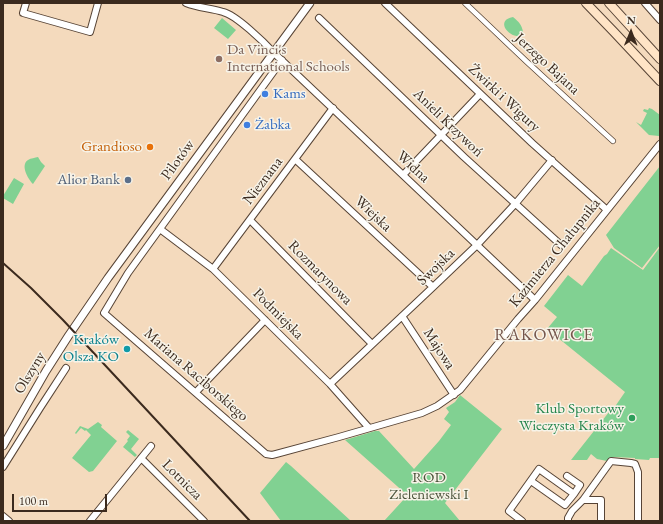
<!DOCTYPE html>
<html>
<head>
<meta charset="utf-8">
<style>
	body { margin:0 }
	#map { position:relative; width:663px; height:524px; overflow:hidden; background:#f4dabd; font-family:"EB Garamond",serif }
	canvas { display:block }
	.frame { position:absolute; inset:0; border:4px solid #3b2a1e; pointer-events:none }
	.north { position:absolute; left:611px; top:12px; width:40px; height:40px; -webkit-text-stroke:3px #f7f3e8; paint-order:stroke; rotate:1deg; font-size:11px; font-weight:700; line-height:16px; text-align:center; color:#3b2a1e }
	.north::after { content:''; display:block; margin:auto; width:14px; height:18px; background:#3b2a1e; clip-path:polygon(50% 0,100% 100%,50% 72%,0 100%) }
	.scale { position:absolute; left:12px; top:494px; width:95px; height:18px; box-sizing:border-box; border:2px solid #3b2a1e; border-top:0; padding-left:5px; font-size:12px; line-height:14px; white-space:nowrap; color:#3b2a1e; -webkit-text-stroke:3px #f7f3e8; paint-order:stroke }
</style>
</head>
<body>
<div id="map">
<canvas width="663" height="524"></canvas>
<div class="frame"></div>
<div class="north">N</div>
<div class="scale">100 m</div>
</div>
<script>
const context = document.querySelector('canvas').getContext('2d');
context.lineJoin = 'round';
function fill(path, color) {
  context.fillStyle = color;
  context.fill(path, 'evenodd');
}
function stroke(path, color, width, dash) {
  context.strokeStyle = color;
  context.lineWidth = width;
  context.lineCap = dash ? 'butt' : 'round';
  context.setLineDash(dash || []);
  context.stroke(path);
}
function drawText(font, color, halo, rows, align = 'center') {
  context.font = font + ' "EB Garamond",serif';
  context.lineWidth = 3;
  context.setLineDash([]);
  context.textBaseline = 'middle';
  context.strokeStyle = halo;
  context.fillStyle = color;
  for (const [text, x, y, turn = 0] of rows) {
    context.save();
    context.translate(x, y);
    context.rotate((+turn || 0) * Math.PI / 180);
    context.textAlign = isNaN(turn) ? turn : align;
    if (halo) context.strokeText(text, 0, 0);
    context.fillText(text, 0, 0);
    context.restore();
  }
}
fill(new Path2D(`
	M513,17C519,22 522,25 523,32L521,36C508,38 495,20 513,17Z
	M222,18L236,30L228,39L214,28Z
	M649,108L652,109L660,115V134L659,136L649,135L636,122L641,125L647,113L643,111L644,109L648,110Z
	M38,157L41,162L45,166L33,184C28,179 20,165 28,160C31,158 35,158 38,157Z
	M660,166V229L651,221L660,229V245L642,268L614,248L606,235Z
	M14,178L24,184L13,204L3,198V196Z
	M660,247V458H650L649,460L635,459V458L614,457L607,461L597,459L591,454L587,460H571L609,412L614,408L625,392L547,329L557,317L544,306L568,275L582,286L604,256L607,254L611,248L643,270Z
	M460,395L502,429L445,503L460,521H384L406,497V494L345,440L375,431H379L414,469L439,441L451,425L444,419L449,412L446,408L455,402Z
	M98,422L102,425L101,427L117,441L93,471L89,472L72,458L91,435L86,430L85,431L81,428L76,434L75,433L80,426L88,429Z
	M128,430L139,439L131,449L137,455L135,457L123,447L128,441L127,440L130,436L126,432Z
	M286,462L291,466L351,521H281L260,493Z`), '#81d192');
const pedestrian = new Path2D(`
	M465,3L526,61L613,141`);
const minor = new Path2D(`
	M26,3L23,13L90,32L98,3
	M186,3C198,8 211,8 223,12C236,15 264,42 274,53L535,300
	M385,3L532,143L607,210
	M645,3L660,20
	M319,18L464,157L561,245
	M282,60L128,273L104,313L266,454L272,455L276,454L339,437L422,413L437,406L460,390L518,319L535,300L660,144
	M295,159L433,287
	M403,175L480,94
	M250,220L372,344
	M160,229L213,269L330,384L369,428
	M213,269L333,108
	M402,316L454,395
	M330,384L433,287L477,245L516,203L552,160
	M196,392L265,320
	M141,458L204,521
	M3,467L40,408L66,368
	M531,481L565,505L574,494
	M583,500H601V521
	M3,516L9,521
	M90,521L151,446
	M522,521L509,511L539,469L574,494L580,485L567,476
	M568,521V518L572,511L583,500L611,461L631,463L635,464L638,472V521`);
const tertiary = new Path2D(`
	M3,446L46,371L69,335L108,278L310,3`);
const secondary = new Path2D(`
	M586,3L614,32L660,81
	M609,3L660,59`);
stroke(pedestrian, '#574436', 6);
stroke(minor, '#574436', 8);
stroke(tertiary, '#574436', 9);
stroke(secondary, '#574436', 10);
stroke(pedestrian, '#fff', 4.5);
stroke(minor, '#fff', 6);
stroke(tertiary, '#fff', 7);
stroke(secondary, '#ffe4c6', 8);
stroke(new Path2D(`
	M3,263L31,288L63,320L250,521`), '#3b2a1e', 2);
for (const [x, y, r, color] of [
	[219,59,4,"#8d6e63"],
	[265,94,4,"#3f7fe0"],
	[247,125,4,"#3f7fe0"],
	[150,147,4,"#e8710a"],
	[128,180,4,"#5c6f8a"],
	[127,349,4,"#0f9aa8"],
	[632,418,4,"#2e9e5b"]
]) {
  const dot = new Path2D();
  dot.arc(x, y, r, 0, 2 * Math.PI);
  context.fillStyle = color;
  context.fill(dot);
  stroke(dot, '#f7f3e8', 1.5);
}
drawText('15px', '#785e54', '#f7f3e8', [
	["Da Vinci's",227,50],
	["International Schools",227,67]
], 'left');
drawText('15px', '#3b2a1e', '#f7f3e8', [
	["Jerzego Bajana",547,64,43],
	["Żwirki i Wigury",504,98,43],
	["Anieli Krzywoń",448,123,44],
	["Pilotów",178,160,-54],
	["Widna",413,167,43],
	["Nieznana",263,181,-53],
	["Wiejska",373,214,43],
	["Kazimierza Chałupnika",555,253,-51],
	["Swojska",436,267,-44],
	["Rozmarynowa",320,273,45],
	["Podmiejska",278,314,45],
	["Majowa",439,349,57],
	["Olszyny",30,373,-59],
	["Mariana Raciborskiego",196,375,41],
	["Lotnicza",182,480,45]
]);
drawText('15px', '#366cbe', '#f7f3e8', [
	["Kams",273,94],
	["Żabka",255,125]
], 'left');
drawText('15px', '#c56008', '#f7f3e8', [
	["Grandioso",142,147]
], 'right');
drawText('15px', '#4e5e75', '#f7f3e8', [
	["Alior Bank",120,180]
], 'right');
drawText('15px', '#0d838f', '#f7f3e8', [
	["Kraków",119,340],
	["Olsza KO",119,357]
], 'right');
drawText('15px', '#27864d', '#f7f3e8', [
	["Klub Sportowy",624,409],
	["Wieczysta Kraków",624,426]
], 'right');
drawText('15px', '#4c543b', '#f7f3e8', [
	["ROD",429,478],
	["Zieleniewski I",429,495]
]);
context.letterSpacing = '1px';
drawText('17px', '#75564c', '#f7f3e8', [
	["RAKOWICE",544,335]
]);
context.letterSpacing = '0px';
</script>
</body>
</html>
